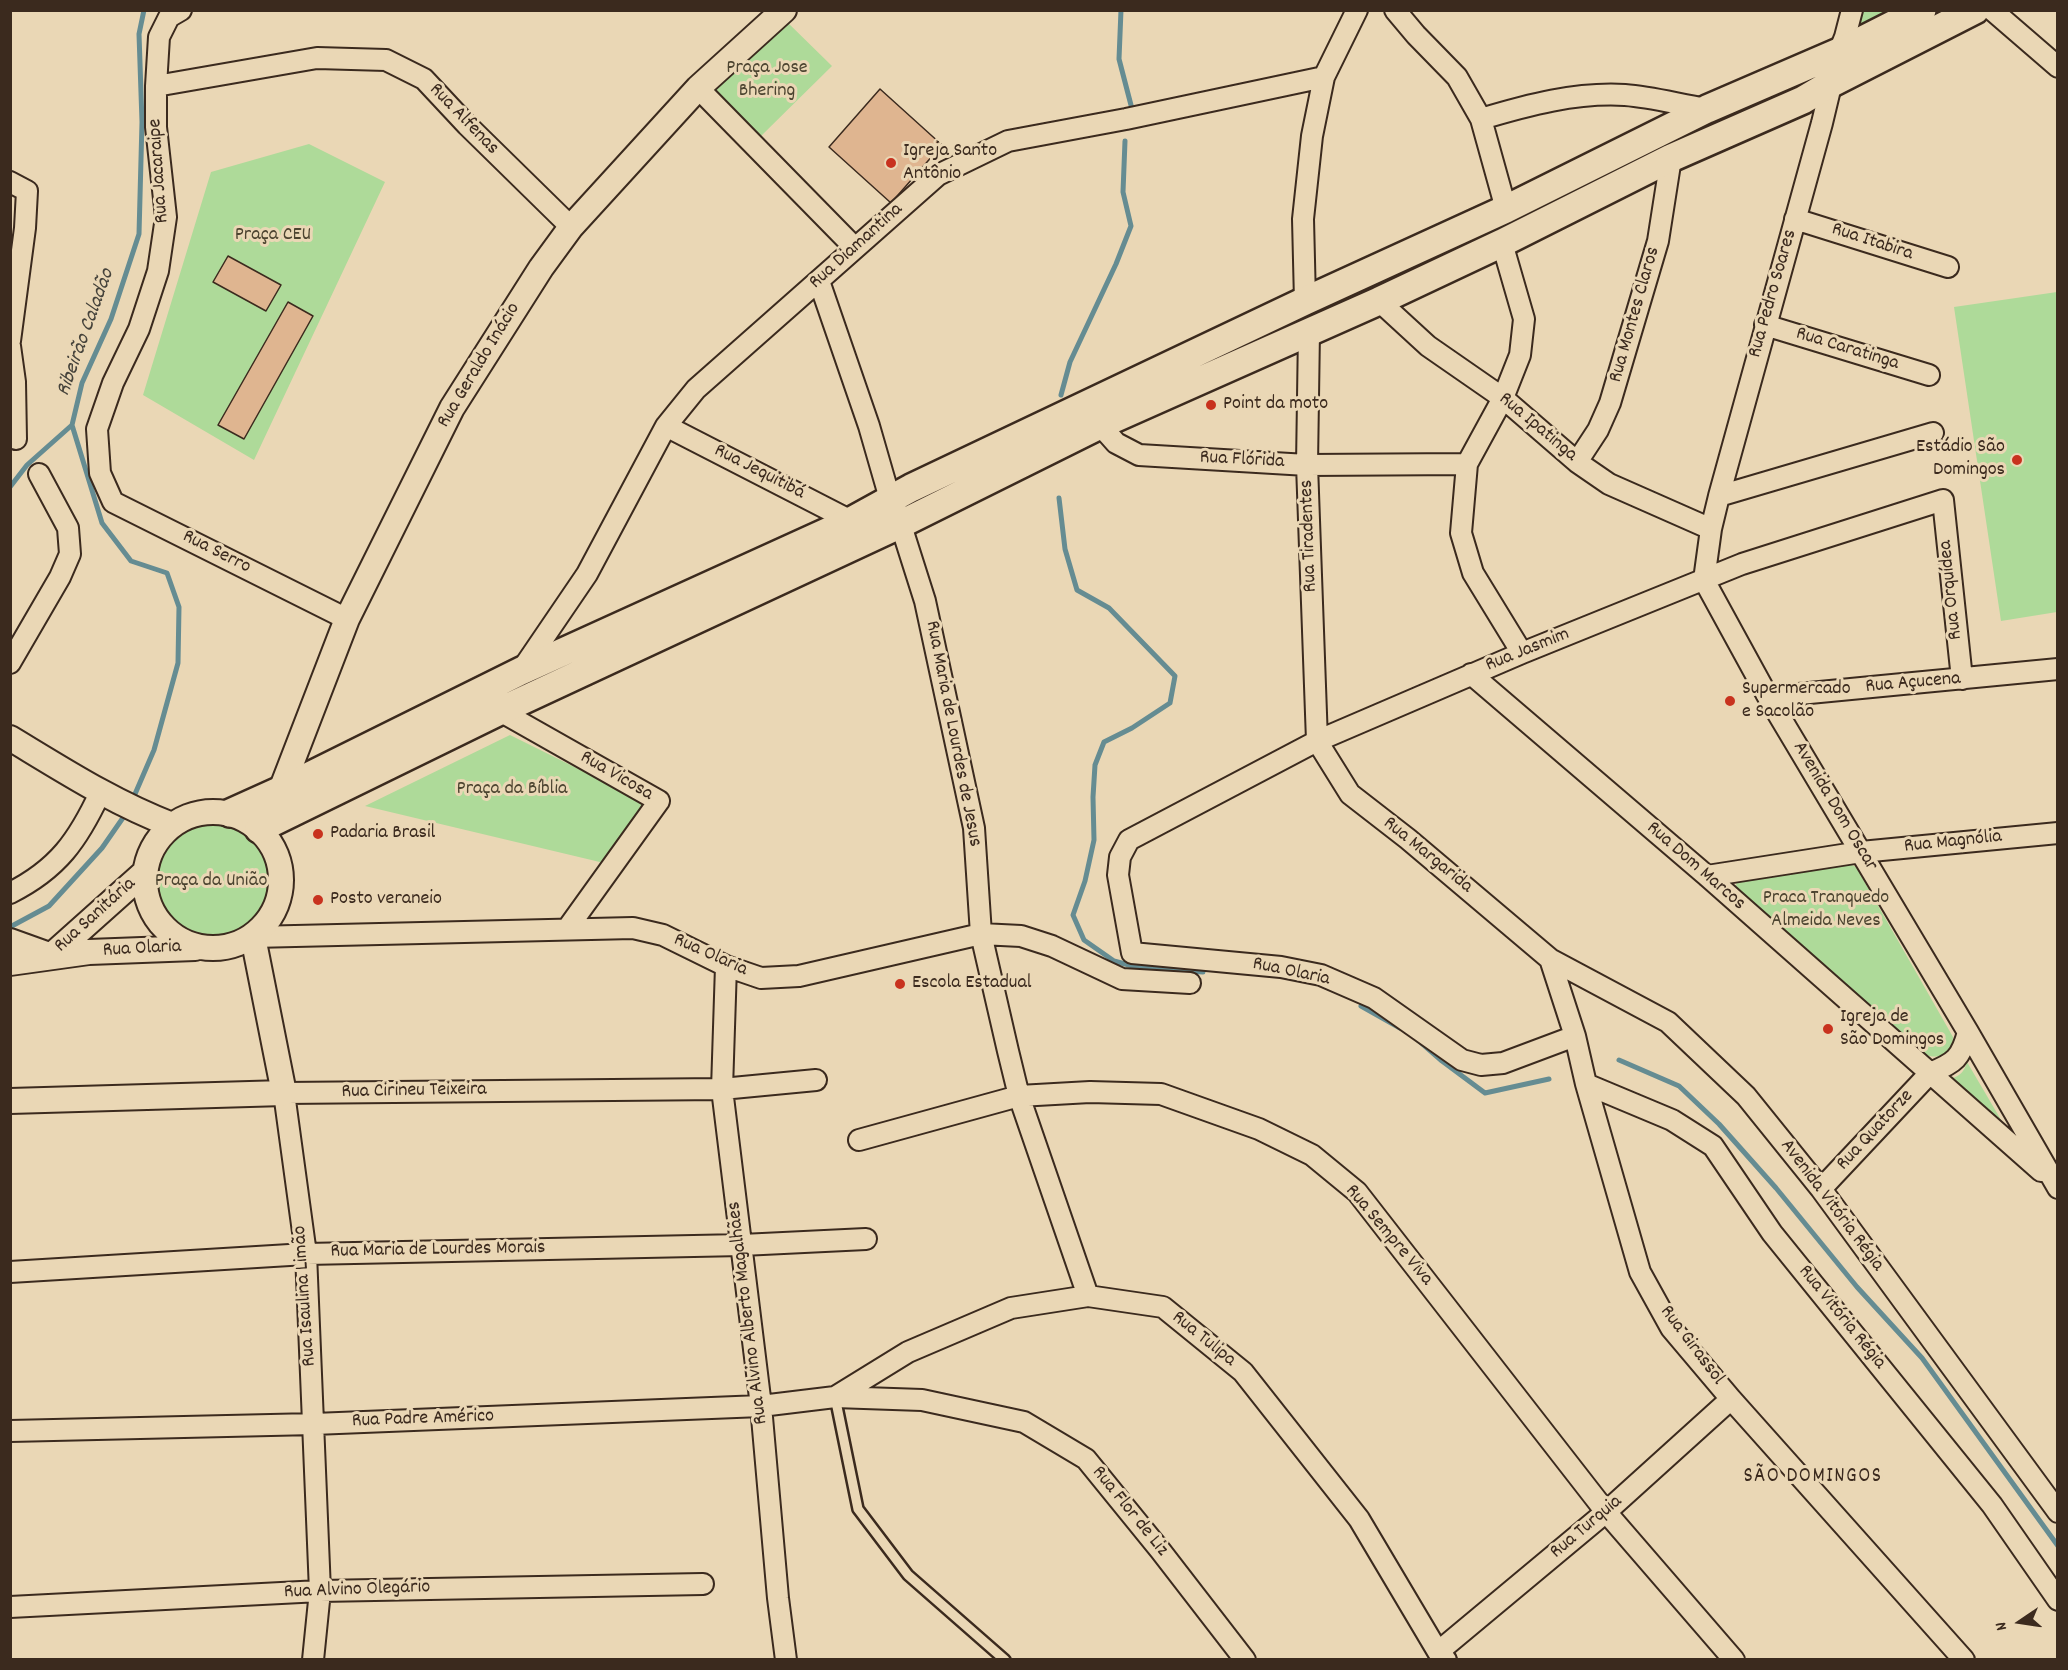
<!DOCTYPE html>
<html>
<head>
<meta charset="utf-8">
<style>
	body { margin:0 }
	#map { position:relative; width:2068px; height:1670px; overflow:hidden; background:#ead7b5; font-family:Dekko,sans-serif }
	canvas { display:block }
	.frame { position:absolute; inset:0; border:12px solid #3b2a1e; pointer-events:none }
	.north { position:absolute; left:1990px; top:1592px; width:60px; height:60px; -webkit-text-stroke:4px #ead7b5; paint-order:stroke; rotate:257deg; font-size:16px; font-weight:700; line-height:24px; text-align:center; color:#3b2a1e }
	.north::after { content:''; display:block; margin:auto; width:21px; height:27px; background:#3b2a1e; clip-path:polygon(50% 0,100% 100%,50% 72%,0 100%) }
</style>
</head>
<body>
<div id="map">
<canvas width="2068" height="1670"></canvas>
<div class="frame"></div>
<div class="north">N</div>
</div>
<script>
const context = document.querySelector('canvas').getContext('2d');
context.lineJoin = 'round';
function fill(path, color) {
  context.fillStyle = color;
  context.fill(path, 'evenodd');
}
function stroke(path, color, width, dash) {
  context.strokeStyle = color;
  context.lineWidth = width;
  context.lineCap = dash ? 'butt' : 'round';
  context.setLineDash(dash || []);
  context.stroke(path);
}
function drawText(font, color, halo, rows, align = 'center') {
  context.font = font + ' Dekko,sans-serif';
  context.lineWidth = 6;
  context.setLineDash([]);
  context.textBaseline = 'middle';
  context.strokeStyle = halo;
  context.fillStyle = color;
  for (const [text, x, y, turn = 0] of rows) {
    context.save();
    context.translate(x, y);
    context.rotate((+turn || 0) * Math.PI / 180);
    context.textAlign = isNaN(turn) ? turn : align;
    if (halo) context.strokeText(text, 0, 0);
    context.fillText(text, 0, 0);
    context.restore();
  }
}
fill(new Path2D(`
	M1861,11H1903L1857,33Z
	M783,18L832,66L760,137L708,86Z
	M309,144L385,182L254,460L143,395L211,172Z
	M2057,292V612L2001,621L1954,307Z
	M510,735L649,804L604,863L365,806Z
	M152 881a59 59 0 1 1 118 0a59 59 0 1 1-118 0Z
	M1846,862L1856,867L1953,1037C1953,1053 1941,1060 1926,1055L1738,897L1735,888L1738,879Z
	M1967,1062L2007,1130L1947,1079C1958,1078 1964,1073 1967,1062Z`), '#aeda99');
stroke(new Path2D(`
	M1121,10L1119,59L1132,109
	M1061,395L1070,362L1116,264L1131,226L1123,192L1125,141
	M10,487L27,465L72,425
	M1059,498L1065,549L1077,590L1109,608L1175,676L1170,703L1132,728L1104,742L1095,765L1093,797L1094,840L1085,881L1073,915L1084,940L1114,961L1140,968L1203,972
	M132,801L154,750L178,663L179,607L167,573L131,561L102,523L72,425L82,383L111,319L139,234L142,122L139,34L144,10
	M10,927L49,906L102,848L127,812
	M1361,1006L1400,1028
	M1418,1040L1442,1061L1485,1093L1549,1079
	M1619,1060L1679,1086L1719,1124L1776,1188L1857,1287L1922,1358L2058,1546`), '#658c92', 5);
const building = new Path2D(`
	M880,89L942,145L891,203L829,147Z
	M228,256L281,285L266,311L213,282Z
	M288,302L313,316L244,439L218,425Z`);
fill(building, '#dfb590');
stroke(building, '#3b2a1e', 1.5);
const service = new Path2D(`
	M835,1397L858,1509L908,1575L1005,1660`);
const minor = new Path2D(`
	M181,10L169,17L159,37L156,86V127L166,217L158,271L139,329L113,383L97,429L100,473L113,502L347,619
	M1395,10L1416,35L1457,77L1481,119L1506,209
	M1852,10L1845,37L1839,52L1822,123L1719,496L1711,529L1704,580L1768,697L1968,1032L2058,1188
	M1992,10L2058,67
	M156,86L317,58L386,60L424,79L467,125L571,227
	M698,88L855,248
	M1481,119C1528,105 1576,92 1625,95C1653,97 1680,105 1707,109
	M10,182L27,191L25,228L10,341
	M1795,219L1948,267
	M1502,243L1524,319L1520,355L1503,398L1467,464L1461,533L1473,573L1522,653
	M819,281L869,426L888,492L892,497L925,601L974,828L981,934L1008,1051L1019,1096L1088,1296
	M1305,301L1303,219L1312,136L1324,77
	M1379,301L1428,346L1503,398L1577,462L1609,484L1711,529
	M1765,325L1929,375
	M1309,331L1307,465L1317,741L1350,794L1408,839L1550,959L1668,1022L1746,1096L1821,1189L2058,1512
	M10,346L15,382L16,439
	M1100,425L1116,443L1139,455L1307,465L1467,464
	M666,426L851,521
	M1577,462L1598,430L1610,403L1658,241L1671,158
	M1719,496L1933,433
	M10,663L60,577L70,554L68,528L39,474
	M521,671L587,574L666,426L696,389L938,175L1008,141L1126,119L1324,77L1357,10
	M1471,674L1707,876L2041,1171
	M1768,697L2058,669
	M500,711L659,801L567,929
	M1707,876L1861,852L2058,833
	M10,893C58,869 78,840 100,793
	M253,937L633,928L663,935L726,966L761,978L799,976L981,934L1021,936L1052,946L1122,979L1190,983
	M1550,959L1575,1036L1586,1084L1640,1272L1671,1328L1731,1399L1964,1660
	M726,966L722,1089L761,1406L778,1598L786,1660
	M1575,1036L1503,1063L1481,1065L1462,1060L1374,998L1321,975L1281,967L1132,953L1118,875L1120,857L1129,840L1317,741L1522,653L1742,564L1943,500L1962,679
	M1586,1084L1672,1120L1713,1146L1772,1233L1992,1505L2058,1600
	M859,1140L1019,1096L1090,1092L1161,1094L1259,1129L1312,1155L1357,1192L1606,1512L1734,1660
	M1821,1189L1930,1073C1955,1063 1961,1058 1968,1032
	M10,1272L306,1254L742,1245L866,1239
	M835,1397L908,1352L1011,1308L1088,1296L1163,1307L1243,1372L1359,1519L1438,1652L1446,1660
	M10,1431L314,1424L761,1406L835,1397L922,1400L1024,1422L1086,1459L1160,1550L1245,1660
	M10,1607L320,1591L703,1584
	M1438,1652L1606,1512L1731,1399
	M313,1660L320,1591L306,1254L284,1093L722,1089L816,1080`);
const tertiary = new Path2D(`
	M10,738C63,770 114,803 172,825
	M281,790L347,619L452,408L541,268L571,227L698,88L784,10
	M145 880a68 68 0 1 1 136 0a68 68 0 1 1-136 0Z
	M10,941L49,955
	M51,956L145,872
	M10,963L89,952L195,948
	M10,1101L284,1093L253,937`);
const secondary = new Path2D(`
	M230,813L281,790L521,671L851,521L911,488L1305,301L1506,209L1707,109L1839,52L1922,10
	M259,829L500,711L901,524L1100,425L1379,301L1502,243L1671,158L1803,100L1830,84L1975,10`);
stroke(service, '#3b2a1e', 14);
stroke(minor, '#3b2a1e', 24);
stroke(tertiary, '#3b2a1e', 28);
stroke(secondary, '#3b2a1e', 32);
stroke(service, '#ead7b5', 9);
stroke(minor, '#ead7b5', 20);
stroke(tertiary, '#ead7b5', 24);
stroke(secondary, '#ead7b5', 27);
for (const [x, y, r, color] of [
	[891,163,6,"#c8321e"],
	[1211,405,6,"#c8321e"],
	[2017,460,6,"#c8321e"],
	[1730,701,6,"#c8321e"],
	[318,834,6,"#c8321e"],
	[318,900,6,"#c8321e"],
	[900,984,6,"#c8321e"],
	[1828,1029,6,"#c8321e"]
]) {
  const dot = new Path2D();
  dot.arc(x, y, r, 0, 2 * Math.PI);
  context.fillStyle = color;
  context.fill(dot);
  stroke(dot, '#ead7b5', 2);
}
drawText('20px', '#4c4430', '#ead7b5', [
	["Praça Jose",767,69],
	["Bhering",767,92],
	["Praça CEU",273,236],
	["Praça da Bíblia",512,790],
	["Praça da União",211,882],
	["Praca Tranquedo",1826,899],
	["Almeida Neves",1826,922]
]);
drawText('20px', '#3b2a1e', '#ead7b5', [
	["Rua Alfenas",463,120,46],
	["Rua Jacaraipe",160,171,-94],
	["Rua Itabira",1872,243,18],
	["Rua Diamantina",857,247,-42],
	["Rua Pedro Soares",1774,294,-74],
	["Rua Montes Claros",1636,315,-74],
	["Rua Caratinga",1847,350,17],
	["Rua Geraldo Inácio",480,366,-59],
	["Rua Ipatinga",1537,428,40],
	["Rua Flórida",1242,461,3],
	["Rua Jequitibá",759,473,27],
	["Rua Tiradentes",1310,536,-92],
	["Rua Serro",216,553,27],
	["Rua Orquídea",1952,590,-96],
	["Rua Jasmim",1528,651,-22],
	["Rua Açucena",1913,684,-5],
	["Rua Maria de Lourdes de Jesus",952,734,79],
	["Rua Vicosa",616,777,30],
	["Avenida Dom Oscar",1834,807,59],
	["Rua Magnólia",1953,843,-6],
	["Rua Margarida",1427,856,39],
	["Rua Dom Marcos",1695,867,41],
	["Rua Sanitária",96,916,-42],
	["Rua Olaria",142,950,-3],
	["Rua Olaria",710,956,24],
	["Rua Olaria",1291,973,12],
	["Rua Cirineu Teixeira",414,1092,-1],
	["Rua Quatorze",1876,1131,-47],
	["Avenida Vitória Régia",1831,1206,53],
	["Rua Sempre Viva",1388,1236,50],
	["Rua Maria de Lourdes Morais",438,1251,-1],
	["Rua Isaulina Limão",306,1296,-94],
	["Rua Alvino Alberto Magalhães",749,1313,-97],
	["Rua Vitória Régia",1841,1318,51],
	["Rua Tulipa",1203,1340,39],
	["Rua Girassol",1691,1346,53],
	["Rua Padre Américo",423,1420,-2],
	["Rua Flor de Liz",1129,1512,51],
	["Rua Turquia",1587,1528,-40],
	["Rua Alvino Olegário",357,1591,-2]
]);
drawText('20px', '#3b2a1e', '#ead7b5', [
	["Igreja Santo",903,152],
	["Antônio",903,175],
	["Point da moto",1223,405],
	["Estádio São",2005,448,"right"],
	["Domingos",2005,471,"right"],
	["Supermercado",1742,690],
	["e Sacolão",1742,713],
	["Padaria Brasil",330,834],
	["Posto veraneio",330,900],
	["Escola Estadual",912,984],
	["Igreja de",1840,1018],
	["São Domingos",1840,1041]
], 'left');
drawText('italic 21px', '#46433b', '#ead7b5', [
	["Ribeirão Caladão",87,333,-70]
]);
context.letterSpacing = '1.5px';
drawText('21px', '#3b2a1e', '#ead7b5', [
	["SÃO DOMINGOS",1813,1478]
]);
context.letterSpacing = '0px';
</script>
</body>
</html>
